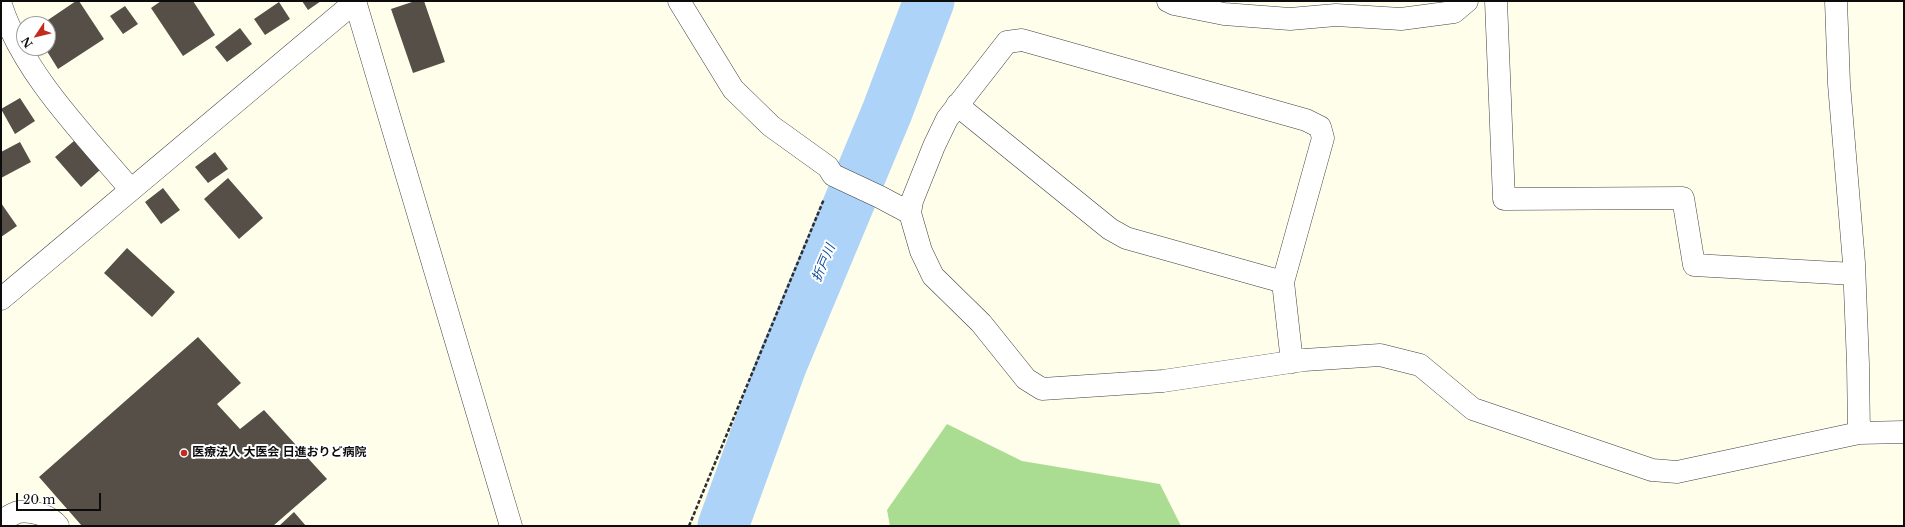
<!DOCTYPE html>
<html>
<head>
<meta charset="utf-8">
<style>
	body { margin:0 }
	#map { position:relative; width:1905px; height:527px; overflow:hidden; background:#fffeeb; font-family:"Libre Baskerville",serif }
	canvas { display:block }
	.frame { position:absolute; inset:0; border:2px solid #0c0c0c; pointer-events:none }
	.north { position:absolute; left:16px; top:16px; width:40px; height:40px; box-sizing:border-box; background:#fff; border:1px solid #9e9e9e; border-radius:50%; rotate:235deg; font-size:11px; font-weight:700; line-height:16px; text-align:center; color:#0c0c0c }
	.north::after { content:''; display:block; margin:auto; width:14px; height:18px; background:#c12c1f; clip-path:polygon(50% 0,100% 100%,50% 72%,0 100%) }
	.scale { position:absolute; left:16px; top:493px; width:85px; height:18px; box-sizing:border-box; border:2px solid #0c0c0c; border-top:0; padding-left:5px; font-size:12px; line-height:14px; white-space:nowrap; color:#0c0c0c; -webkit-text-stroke:3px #fff; paint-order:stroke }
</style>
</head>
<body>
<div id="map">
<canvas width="1905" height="527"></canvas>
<div class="frame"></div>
<div class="north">N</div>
<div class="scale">20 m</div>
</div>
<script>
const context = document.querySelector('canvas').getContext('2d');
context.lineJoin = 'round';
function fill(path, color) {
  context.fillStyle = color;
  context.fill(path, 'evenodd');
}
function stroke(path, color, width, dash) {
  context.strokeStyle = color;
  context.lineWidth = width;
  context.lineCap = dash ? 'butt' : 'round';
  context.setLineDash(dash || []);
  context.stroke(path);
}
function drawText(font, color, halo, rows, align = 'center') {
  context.font = font + ' "Libre Baskerville","Noto Sans JP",serif';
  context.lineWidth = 4;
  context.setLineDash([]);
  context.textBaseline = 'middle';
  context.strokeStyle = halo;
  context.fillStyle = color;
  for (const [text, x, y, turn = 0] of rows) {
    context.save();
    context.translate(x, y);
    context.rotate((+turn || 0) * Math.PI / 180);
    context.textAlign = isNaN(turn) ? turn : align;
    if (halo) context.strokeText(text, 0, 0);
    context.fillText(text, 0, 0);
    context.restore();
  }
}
fill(new Path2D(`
	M947,424L1022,461L1160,484L1181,526H890L887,510Z`), '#aadc92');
stroke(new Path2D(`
	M723,526L781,366L887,112L929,1`), '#aed3f9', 51);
fill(new Path2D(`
	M76,1H79L104,39L58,69L45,48H48V24H42Z
	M161,1H193L215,35L183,56L151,8Z
	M302,1H321L308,10Z
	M415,1H424L445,62L413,73L391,9Z
	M279,2L290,19L265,35L254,19Z
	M125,6L138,24L123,34L110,16Z
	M240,28L252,44L227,62L215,47Z
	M20,98L35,121L15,134L1,109Z
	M74,141L100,170L81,187L55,157Z
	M20,142L31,162L1,178V152Z
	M215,152L228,169L208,183L195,167Z
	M228,178L263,218L239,239L204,199Z
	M163,188L180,210L161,224L145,202Z
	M1,203L17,226L1,237Z
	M127,248L175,292L152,317L104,273Z
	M198,337L241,383L217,404L240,429L264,410L327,479L273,526H82L39,477Z
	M294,512L306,526H279Z`), '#554f48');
const minor = new Path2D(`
	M355,1L511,526
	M679,1L733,89L771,126L828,167L833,175L880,197L910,213L921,251L933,276L981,323L1026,379L1042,389L1163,381L1304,360L1380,355L1420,365L1473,409L1652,470L1677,472L1859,433L1904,432
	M1168,1L1174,4L1224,14L1290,19L1336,15L1401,19L1454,12L1467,1
	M1496,1L1504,199L1683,198L1694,265L1854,274
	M1836,1L1839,84L1854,263L1858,364L1859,433
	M1,5C24,75 84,134 131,190
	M957,105L1110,229L1126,238L1283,282
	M910,213L912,201L934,146L947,119L1007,42L1022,40L1306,120L1320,127L1323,138L1283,282L1292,362
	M1,299L356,1
	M1,521C6,518 12,514 18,512C31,510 50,515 58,526`);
stroke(minor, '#3f3f3f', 23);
stroke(new Path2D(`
	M689,526L824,199`), '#2e2e2e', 2.5, [4, 2]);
stroke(minor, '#fff', 22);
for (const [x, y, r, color] of [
	[184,453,4,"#c12c1f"]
]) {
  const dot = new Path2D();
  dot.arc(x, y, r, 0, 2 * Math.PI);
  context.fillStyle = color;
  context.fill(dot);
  stroke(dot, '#fff', 1.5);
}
drawText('bold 12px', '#0c0c0c', '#fff', [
	["医療法人 大医会 日進おりど病院",192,453]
], 'left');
drawText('italic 13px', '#1150a2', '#fff', [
	["折戸川",824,263,-67]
]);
</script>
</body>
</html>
